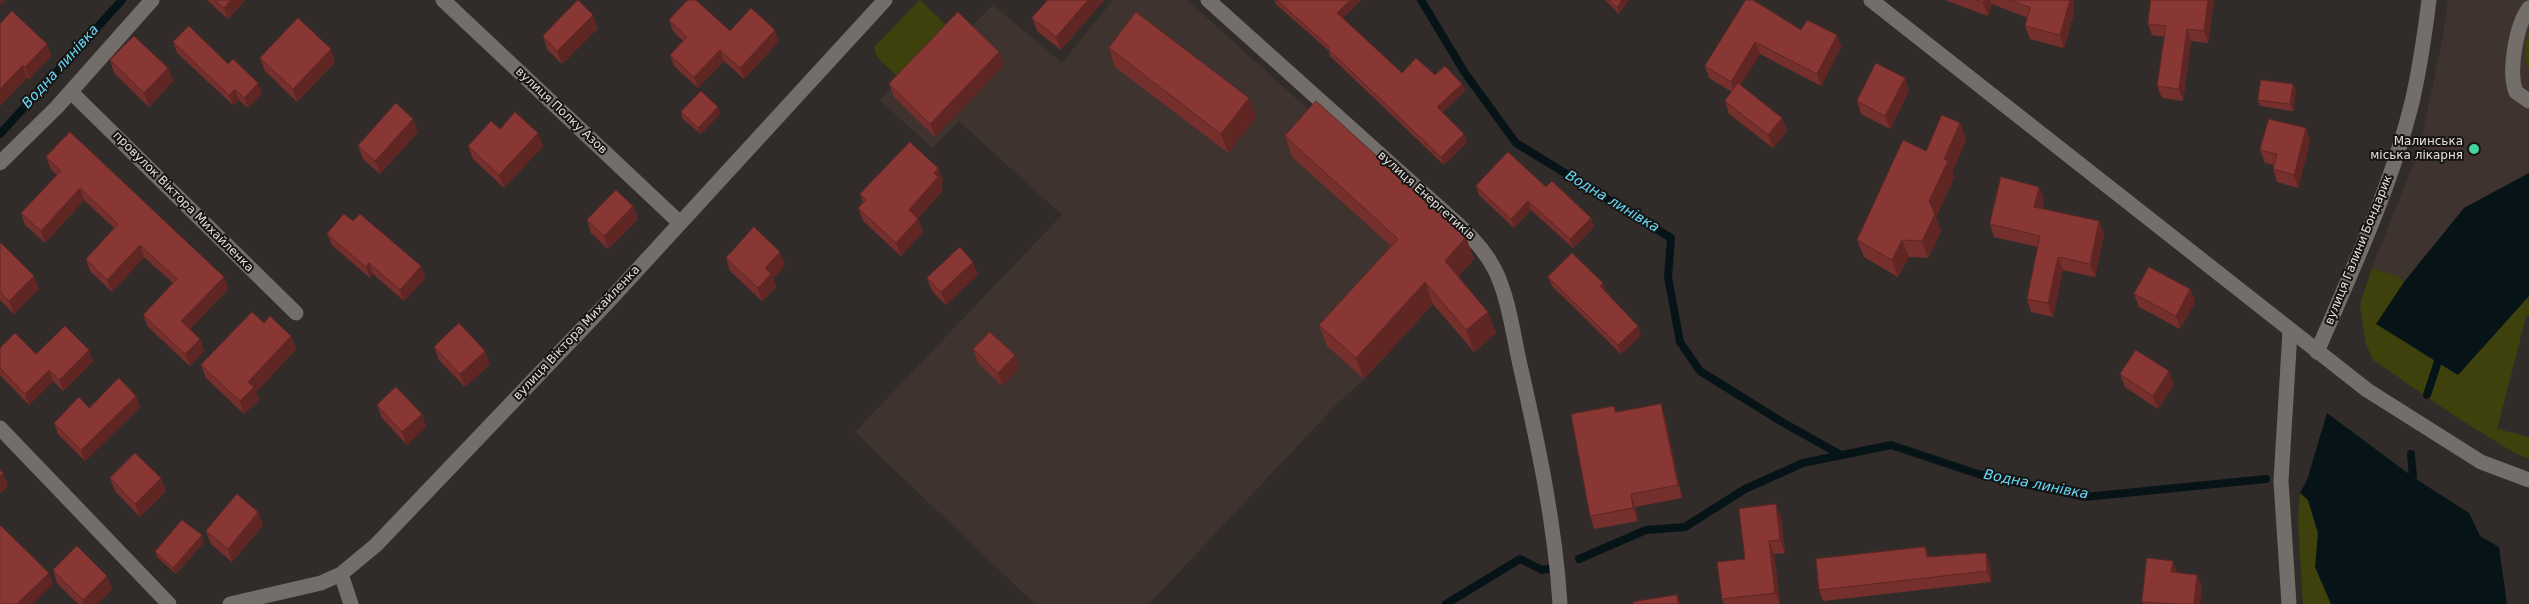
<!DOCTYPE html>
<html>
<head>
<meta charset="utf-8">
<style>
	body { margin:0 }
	canvas { display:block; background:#312c2a }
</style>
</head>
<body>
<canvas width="2529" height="604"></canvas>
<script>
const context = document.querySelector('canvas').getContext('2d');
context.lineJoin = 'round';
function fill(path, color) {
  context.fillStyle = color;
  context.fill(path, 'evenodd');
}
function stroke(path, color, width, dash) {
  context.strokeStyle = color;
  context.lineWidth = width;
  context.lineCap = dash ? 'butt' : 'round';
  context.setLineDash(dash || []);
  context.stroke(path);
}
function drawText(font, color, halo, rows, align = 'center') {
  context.font = font + ' "DejaVu Sans",sans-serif';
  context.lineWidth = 4;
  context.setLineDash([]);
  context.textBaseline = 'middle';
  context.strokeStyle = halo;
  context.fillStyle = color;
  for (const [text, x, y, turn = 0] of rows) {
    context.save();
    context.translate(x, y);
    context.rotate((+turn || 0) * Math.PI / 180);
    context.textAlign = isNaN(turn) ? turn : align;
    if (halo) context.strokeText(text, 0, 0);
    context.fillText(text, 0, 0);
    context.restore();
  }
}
fill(new Path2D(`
	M1113,0H1187L1474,259L1364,379L1334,407L1149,604H1035L855,432L1062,215L959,121L932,148L880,100L956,19L968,30L993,5L1062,63Z
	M2448,0H2529V173L2464,208L2404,282L2399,277L2372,268L2413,165L2423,132L2444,31Z`), '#3e332e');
fill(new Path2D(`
	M920,0L946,25L899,78L877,57L874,47Z
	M2529,31V69C2522,58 2525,43 2529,31Z
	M2372,268L2399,277L2404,282L2377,324L2458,375L2529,296V315L2526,317L2497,429L2529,437V459L2515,453L2458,418L2373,360L2366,344L2360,305Z
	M2300,493L2308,500L2318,533L2316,567L2331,604H2303L2298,520Z`), '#3f410c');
fill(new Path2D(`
	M2529,173V296L2458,375L2376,324L2404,282L2464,208Z
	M2327,413L2413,477L2469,513L2480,536L2499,547L2507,604H2331L2315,567L2318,533L2308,500L2300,493L2307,480Z`), '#061418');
stroke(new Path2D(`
	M1421,0L1465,73L1516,143L1671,238L1668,277L1680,342L1700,371L1782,422L1841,455
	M0,134L122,0
	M2427,395L2441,352
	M2411,486L2413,477L2411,454
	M1579,559L1646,530L1685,527L1745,489L1803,463L1891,445L1978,474L2085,497L2266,479
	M1446,604L1520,559L1542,570L1552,568`), '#061418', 8);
stroke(new Path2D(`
	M443,0L680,223
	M1208,0L1460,226C1474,239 1486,252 1495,270C1509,299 1513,334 1520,365C1538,444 1555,523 1560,604
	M2529,8C2516,25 2508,72 2516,92L2529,101
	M71,92L296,313
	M0,163L57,107L152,0
	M2317,352C2352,270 2392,186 2413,98C2420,66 2425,33 2429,0
	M0,428L169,604
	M341,574L351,604
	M230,604L321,583L341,574L376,545L606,304L885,0
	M2289,604L2281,481L2290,331`), '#746e6b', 15);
stroke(new Path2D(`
	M1871,0L2367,390L2481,462L2529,480`), '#746e6b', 15);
fill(new Path2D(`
	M207,0H245L228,19Z
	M1048,0H1104L1061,50L1037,31L1032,18Z
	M1275,0H1361L1343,18L1402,73L1435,75L1462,84L1465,91L1442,112L1467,142L1444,165L1330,56L1329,51L1276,4Z
	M1605,0H1629L1619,14Z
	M1746,0L1801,30L1837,35L1841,47L1821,86L1760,54L1740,85L1782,118L1787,131L1773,148L1729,114L1725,101L1732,92L1709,78L1705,66Z
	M1945,0H2073L2074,4V13L2064,48L2030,39L2025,26L2028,18L1992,4L1988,16Z
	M2151,0H2214L2208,43L2191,41L2183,101L2162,98L2157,86L2164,37L2152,35L2148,24Z
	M669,20L730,31L779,41L744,79L724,61L698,88L674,66L670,55L683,41L673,31Z
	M0,24L47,44L51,56L29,79L27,78L0,106Z
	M598,28L562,64L547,49L543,36Z
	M173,42L228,64L262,94L248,108L239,100L233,105L177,53Z
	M1109,48L1256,117L1228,153L1115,67Z
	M999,52L1004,65L935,137L894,97L889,84Z
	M260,58L335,62L297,102L265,71Z
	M110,60L168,68L173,81L149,107L114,73Z
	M1905,78L1909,91L1890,129L1861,114L1857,101Z
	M2293,84L2296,91L2293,111L2260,106L2258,100Z
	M718,107L720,114L701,134L683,119L681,112Z
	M413,119L418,132L380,174L363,159L358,146Z
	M1960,123L1966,140L1952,172L1954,178L1936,217L1941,231L1928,258L1909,257L1898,277L1864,257L1857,240L1926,151Z
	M2306,128L2310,141L2298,188L2277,182L2273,169L2274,165L2265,163L2260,150Z
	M500,129L543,146L504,188L473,159L468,146Z
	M1285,136L1466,237L1474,259L1458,276L1496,333L1474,352L1433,304L1364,379L1327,346L1319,325L1391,246L1292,157Z
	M46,157L224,277L228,289L190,329L200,339L204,351L190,366L148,327L143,315L173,283L144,257L112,292L90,271L86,259L114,228L84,200L45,243L25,225L21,213L57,175L51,169Z
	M938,168L943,181L941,184L943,190L918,218L923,232L901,256L863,221L858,208L863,202L860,194Z
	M1476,186L1546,187L1591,218L1594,227L1573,248L1531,210L1514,228L1479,195Z
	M2039,187L2044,200L2042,209L2104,234L2095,277L2063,270L2053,317L2031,312L2027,299L2038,247L1994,237L1990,224Z
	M633,206L638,219L608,249L591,233L587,220Z
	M353,221L421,266L425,278L404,301L373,274L370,278L332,245L327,234Z
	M0,244L39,289L14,314L0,300Z
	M726,258L785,265L773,278L776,287L762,301L730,271Z
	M978,275L946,305L932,291L927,278Z
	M1548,277L1606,292L1641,335L1621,354L1552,286Z
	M2190,289L2195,302L2180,329L2139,307L2134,294Z
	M264,323L296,349L256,392L259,400L244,414L206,378L201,365Z
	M434,347L485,351L490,364L465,387L439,360Z
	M0,348L36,354L93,361L63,391L53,381L29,405L0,375Z
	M973,349L1015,355L1019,368L1002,386L978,363Z
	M2120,374L2174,384L2158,409L2125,387Z
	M136,396L140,407L85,461L58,434L54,423L89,408Z
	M1661,404L1665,418L1682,498L1635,507L1638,521L1594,529L1590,516L1614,406L1616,412Z
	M377,405L422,414L426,427L407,445L382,418Z
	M110,478L166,491L140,517L115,491Z
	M258,512L263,525L232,562L211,544L206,531Z
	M1781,518L1785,553L1774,554L1780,604H1724L1722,599L1745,559Z
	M204,542L176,574L158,558L155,552Z
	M1986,553L1990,565L1991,582L1823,601L1819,590L1929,557Z
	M53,570L112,589L97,604H78L57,583Z
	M2177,573L2197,575L2202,588L2200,604H2143L2142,602Z`), '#752f2d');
fill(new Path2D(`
	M0,0H6L1,5Z
	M231,0H245L228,19L224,8Z
	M1088,0H1104L1061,50L1056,37Z
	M1350,0H1361L1340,21L1337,13Z
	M1622,0H1629L1619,14L1617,7Z
	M1984,0H1990L1992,4L1988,16L1983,3Z
	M2070,0H2073L2074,4V13L2064,48L2060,35Z
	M2208,0H2214L2208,43L2204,31Z
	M593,15L598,28L562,64L557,51Z
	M2187,29L2191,41L2183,101L2179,89Z
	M775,30L779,41L744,79L740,68Z
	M1837,35L1841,47L1821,86L1817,74Z
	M1755,42L1760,54L1735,94L1731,82Z
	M47,44L51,56L29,79L25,67Z
	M331,49L335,62L297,102L293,89Z
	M720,50L724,61L698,88L694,77Z
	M999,52L1004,65L935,137L930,124Z
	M23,65L27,78L0,106V89Z
	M168,68L173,81L149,107L144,93Z
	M1905,78L1909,91L1890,129L1885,116Z
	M258,83L262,94L248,108L244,98Z
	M1462,84L1465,91L1440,115L1437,107Z
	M2293,84L2296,91L2293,111L2290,104Z
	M235,89L239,100L233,105L229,95Z
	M1249,98L1256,117L1228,153L1221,134Z
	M718,107L720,114L701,134L698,128Z
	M1782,118L1787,131L1773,148L1768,135Z
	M413,119L418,132L380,174L375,161Z
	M1960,123L1966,140L1952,172L1954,178L1936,217L1941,231L1928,258L1922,241L1929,201L1944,159Z
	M2306,128L2310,141L2298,188L2294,175Z
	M538,133L543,146L504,188L499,175Z
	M1464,134L1467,142L1444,165L1441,157Z
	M938,168L943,181L941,184L943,190L913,223L909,210L934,173Z
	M2039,187L2044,200L2039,220L2034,207Z
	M80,188L84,200L45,243L41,231Z
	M1528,201L1531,210L1514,228L1511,219Z
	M633,206L638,219L608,249L604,236Z
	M1591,218L1594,227L1573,248L1570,239Z
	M918,219L923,232L901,256L896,243Z
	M2099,221L2104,234L2095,277L2090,264Z
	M1466,237L1474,259L1453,282L1445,261Z
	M1902,240L1909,257L1898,277L1892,260Z
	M140,245L144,257L112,292L107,280Z
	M780,252L785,265L773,278L776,287L762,301L758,288L765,268Z
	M2058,257L2063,270L2053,317L2048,303Z
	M973,262L978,275L946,305L941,292Z
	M369,263L373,274L370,278L366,267Z
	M421,266L425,278L404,301L400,290Z
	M34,276L39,289L14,314L9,301Z
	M224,277L228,289L186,333L181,321Z
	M1425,282L1433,304L1364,379L1356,358Z
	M1603,283L1606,292L1603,295L1600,286Z
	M2190,289L2195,302L2180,329L2176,316Z
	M1488,312L1496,333L1474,352L1466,330Z
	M1638,326L1641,335L1621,354L1618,345Z
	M291,336L296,349L256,392L259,400L244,414L240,401L248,382Z
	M200,339L204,351L190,366L185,354Z
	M89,350L93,361L63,391L59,380Z
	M485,351L490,364L465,387L460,374Z
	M1015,355L1019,368L1002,386L998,373Z
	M49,370L53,381L29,405L25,394Z
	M2169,371L2174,384L2158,409L2153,396Z
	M136,396L140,407L85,461L81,450Z
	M1661,404L1665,418L1682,498L1678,485Z
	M422,414L426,427L407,445L402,432Z
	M3,473L8,486L0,494V476Z
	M161,478L166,491L140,517L135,504Z
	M1631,494L1635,507L1638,521L1633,508Z
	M1776,504L1781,518L1785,553L1780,540Z
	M258,512L263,525L232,562L228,549Z
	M202,535L204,542L176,574L173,568Z
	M1769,541L1774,554L1780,604L1775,593Z
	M1925,547L1930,558L1927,557Z
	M1986,553L1990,565L1991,582L1987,571Z
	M2173,561L2178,574L2171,572Z
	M49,573L53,584L33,604H18V603Z
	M2197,575L2202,588L2200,604H2194Z
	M107,576L112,589L97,604H84L83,600Z
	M1677,595L1681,604H1678Z`), '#5f2624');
const building = new Path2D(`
	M215,0H231L224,8Z
	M578,0L593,15L557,51L543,36Z
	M688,0H696L730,31L751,8L775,30L740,68L720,50L694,77L670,55L687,37L669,20Z
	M1048,0H1088L1056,37L1032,18Z
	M1277,0H1350L1337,13L1402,73L1416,58L1435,75L1445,66L1462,84L1437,107L1464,134L1441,157L1328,49L1329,47Z
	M1609,0H1622L1617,7Z
	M1746,0H1753L1801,30L1807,20L1837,35L1817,74L1755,42L1731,82L1705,66Z
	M1976,0H1984L1983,3Z
	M2010,0H2070L2060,35L2025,26L2030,8Z
	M2151,0H2208L2204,31L2187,29L2179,89L2157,86L2166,26L2148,24Z
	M12,11L47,44L25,67L23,65L0,89V24Z
	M958,12L999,52L930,124L889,84Z
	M1136,12L1249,98L1221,134L1109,48Z
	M298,18L331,49L293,89L260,58Z
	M189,26L228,64L233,59L258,83L244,98L235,89L229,95L173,42Z
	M134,36L168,68L144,93L110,60Z
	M1876,63L1905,78L1885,116L1857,101Z
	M2261,80L2293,84L2290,104L2258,100Z
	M1738,83L1782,118L1768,135L1725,101Z
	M701,91L718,107L698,128L681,112Z
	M1316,101L1466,237L1445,261L1488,312L1466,330L1425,282L1356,358L1319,325L1398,239L1285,136Z
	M396,103L413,119L375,161L358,146Z
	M515,112L538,133L499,175L468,146L491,121L500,129Z
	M1942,115L1960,123L1944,159L1948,161L1929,201L1935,214L1922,241L1902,240L1892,260L1857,240L1903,140L1926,151Z
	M2269,119L2306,128L2294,175L2273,169L2277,154L2260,150Z
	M70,132L224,277L181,321L200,339L185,354L143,315L177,279L140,245L107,280L86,259L118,224L80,188L41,231L21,213L61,171L46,157Z
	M910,142L938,168L934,173L938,177L909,210L918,219L896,243L858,208L866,200L860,194Z
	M1508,152L1546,187L1552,181L1591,218L1570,239L1528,201L1511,219L1476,186Z
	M2001,177L2039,187L2034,207L2099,221L2090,264L2058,257L2048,303L2027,299L2040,236L1990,224Z
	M616,190L633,206L604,236L587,220Z
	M344,214L353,221L360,214L421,266L400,290L369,263L366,267L327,234Z
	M754,227L780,252L765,268L771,274L758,288L726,258Z
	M1,243L34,276L9,301L0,292V244Z
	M960,247L973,262L941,292L927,278Z
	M1572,253L1603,283L1600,286L1638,326L1618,345L1548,277Z
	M2149,267L2190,289L2176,316L2134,294Z
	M252,312L264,323L270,316L291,336L248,382L254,387L240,401L201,365Z
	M459,323L485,351L460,374L434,347Z
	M65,326L89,350L59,380L49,370L25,394L0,368V348L15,333L36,354Z
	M990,332L1015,355L998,373L973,349Z
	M2136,350L2169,371L2153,396L2120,374Z
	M119,378L136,396L81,450L54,423L79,397L89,408Z
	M396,387L422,414L402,432L377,405Z
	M1661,404L1678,485L1631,494L1633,508L1590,516L1571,414L1614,406L1615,412Z
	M135,453L161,478L135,504L110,478Z
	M0,470L3,473L0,476Z
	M237,494L258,512L228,549L206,531Z
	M1776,504L1780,540L1769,541L1775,593L1722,599L1717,562L1745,559L1739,509Z
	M182,520L202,535L173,568L155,552Z
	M0,525L49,573L18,603L19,604H0Z
	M77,546L107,576L83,600L53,570Z
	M1925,547L1927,557L1986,553L1987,571L1819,590L1816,559Z
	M2147,558L2173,561L2171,572L2197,575L2194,604H2175L2142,602Z
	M1677,595L1678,604H1633V602Z`);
fill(building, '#883734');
stroke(building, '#5f2624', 1);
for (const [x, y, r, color] of [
	[2474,149,6,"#46d49e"]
]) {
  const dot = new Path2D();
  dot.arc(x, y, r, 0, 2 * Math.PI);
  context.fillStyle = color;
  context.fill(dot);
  stroke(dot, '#171514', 2);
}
drawText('12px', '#e3e0de', '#171514', [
	["вулиця Полку Азов",561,111,43],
	["вулиця Енергетиків",1426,196,42],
	["провулок Віктора Михайленка",183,202,45],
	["вулиця Галини Бондарик",2359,250,-68],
	["вулиця Віктора Михайленка",577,333,-47]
]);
drawText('12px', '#e3e0de', '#171514', [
	["Малинська",2463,142],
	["міська лікарня",2463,156]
], 'right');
drawText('italic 14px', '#66dbfa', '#171514', [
	["Водна линівка",61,67,-48],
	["Водна линівка",1612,202,31],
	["Водна линівка",2036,485,11]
]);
</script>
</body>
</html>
